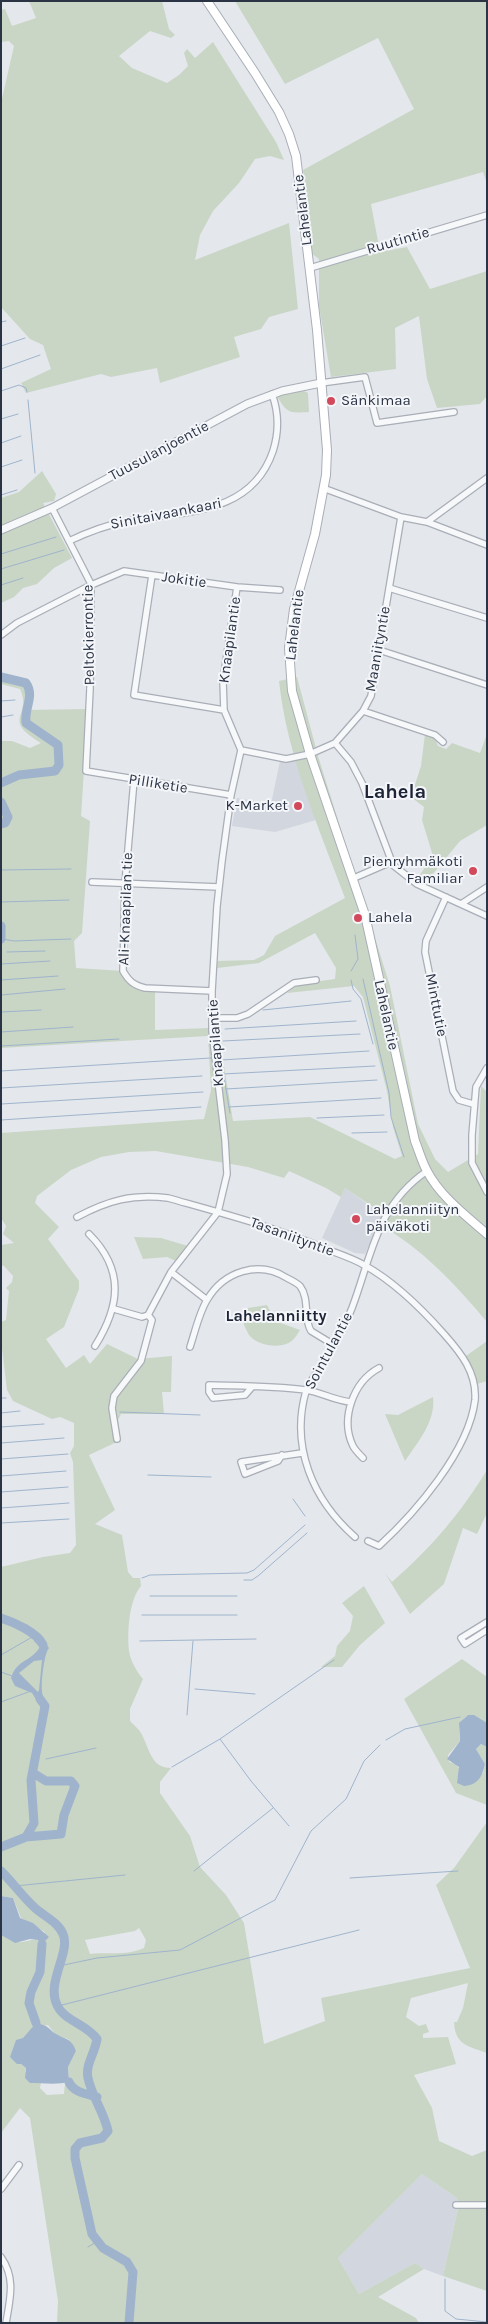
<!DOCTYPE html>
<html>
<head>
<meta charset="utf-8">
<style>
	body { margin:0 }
	#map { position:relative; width:488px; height:2324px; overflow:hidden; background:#e4e7ec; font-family:Karla,sans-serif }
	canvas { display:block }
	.frame { position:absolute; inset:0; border:2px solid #2b3445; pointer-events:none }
</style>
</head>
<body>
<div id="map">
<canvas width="488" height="2324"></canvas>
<div class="frame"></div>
</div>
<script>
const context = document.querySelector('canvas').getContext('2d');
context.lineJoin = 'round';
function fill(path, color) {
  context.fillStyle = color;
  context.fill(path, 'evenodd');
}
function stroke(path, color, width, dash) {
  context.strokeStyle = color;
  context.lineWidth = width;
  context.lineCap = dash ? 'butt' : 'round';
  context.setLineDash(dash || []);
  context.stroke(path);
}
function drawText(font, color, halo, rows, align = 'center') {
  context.font = font + ' Karla,sans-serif';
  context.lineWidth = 4;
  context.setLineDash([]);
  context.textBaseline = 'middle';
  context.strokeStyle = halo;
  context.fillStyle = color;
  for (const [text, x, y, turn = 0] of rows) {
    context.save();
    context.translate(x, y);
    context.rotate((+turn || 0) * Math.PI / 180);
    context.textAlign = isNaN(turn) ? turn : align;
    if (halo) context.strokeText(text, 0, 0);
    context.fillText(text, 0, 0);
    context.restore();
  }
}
fill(new Path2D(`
	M280,761H296L316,820L275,832L232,826L237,798L271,804Z
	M345,1188L383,1215L365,1254L355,1253L322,1238Z
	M422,2174L457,2198L458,2209L443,2276L424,2269L415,2263L359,2294L338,2258Z`), '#d2d6de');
fill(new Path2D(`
	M29,1H162L169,29L175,35L171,38L150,31L119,56L132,68L167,83L179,75L188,66L184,53L187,49L195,58L213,42L276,142L284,160L270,156L255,159L239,183L213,211L200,235L195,260L289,223L298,309L269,317L261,329L234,337L240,357L160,383L157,368L111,377L101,374L26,393L21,383L51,369L43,345L30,339L1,307V103L14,46L9,41L1,42V10L5,9L12,26L36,18Z
	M235,1H487V184L483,172L371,204L380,252L407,247L430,289L487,271V396L480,404L437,408L427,379L419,316L395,328L396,369L331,377L319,306V259L311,253L303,170L414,109L378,38L285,84Z
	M304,391L308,393L309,412C290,413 288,414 278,398L280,395Z
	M42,471L56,494L54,501L43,503L72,558L54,568L37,584L23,588L14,597L1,603V498L19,492Z
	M1,676L27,682L32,690L26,710L88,709L81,816L90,821L82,933L74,941L76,968L123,971L129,981L155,988V1030L209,1028L212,1023H221L223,1060L233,1121L310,1117L395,1159L402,1156L393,1127L387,1091L363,997L354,986L287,993L299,984L335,979L336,968L315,933L259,963L217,968L218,961L254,960L264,955L275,936L345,898C319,828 287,756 279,681L297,677L318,756L390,986L418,1124L435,1159L448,1172L478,1154L481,1086L487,1092V1322C456,1285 421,1247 378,1224L382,1213L345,1188L341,1197L326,1188L289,1171L284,1178L248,1167L156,1151L129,1152L101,1157L71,1170L37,1196L35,1203L59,1227L48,1239L79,1281V1289L64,1327L46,1339L66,1368L84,1355L90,1364L107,1344L138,1359L172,1356L171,1392H162L164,1414H121L118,1420L121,1440L89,1455L115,1510L95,1524L122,1535L128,1572L133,1578H140L141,1586C129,1600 127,1632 129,1651C130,1660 137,1672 143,1679L130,1709V1721C135,1726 141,1731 143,1737C150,1751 152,1768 171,1768L160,1782V1793L190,1836L200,1867L226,1895L244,1923L264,2044L325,2021L321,1998L470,1968L436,1885L454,1868L487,1822V2053C468,2046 455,2045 454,2022H457L463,2008L468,1983L411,1998L406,2017L419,2026L426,2024L429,2032L423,2034V2038L448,2037L456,2064L414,2075L432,2108L439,2141L472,2156L487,2150V2291L443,2276L458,2209L457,2198L422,2174L338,2258L359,2294L415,2263L424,2269L378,2297L416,2318L419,2323H57L58,2301L30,2118L20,2108L1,2133V1935C6,1937 12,1942 17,1942C24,1943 31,1939 38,1940L45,1932L21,1918L13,1898L1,1896V1567L43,1557L70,1553L76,1545L73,1462L70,1453L74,1446V1423L60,1417L52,1419L13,1401L7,1390L1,1340V1322L6,1320L9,1291L6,1288L12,1282L13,1276L4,1266L1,1265V1245L14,1243L3,1234L6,1226L1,1218V1133L204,1119L211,1090L208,1036L1,1048V741H12L30,748L41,743C0,718 33,717 20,689L1,684ZM139,1928L146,1940L144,1948C127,1956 108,1952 90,1954L85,1940L135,1931ZM48,2025L56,2035L68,2039L76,2051L68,2067L69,2081L65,2083L64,2094L47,2095L40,2088L41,2082L37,2081L25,2072L26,2068L21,2064C23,2040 21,2029 48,2025Z
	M425,734L434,736L438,746L446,749L452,743L480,753L487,734V825L460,841L422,887L414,883L433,856L422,820L424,807L411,797L421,766Z
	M134,1237L161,1238L188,1246L176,1261L167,1257L143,1259Z
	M267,1305L275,1321L300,1330C297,1335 293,1342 286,1344C275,1348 257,1345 249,1335C246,1330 243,1322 241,1317L248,1308Z
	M487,1341V1381L477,1384L466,1356Z
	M433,1397C436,1421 418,1442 405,1461L385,1414L398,1415Z
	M487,1470V1513L477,1534L463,1528L444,1584L410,1614L385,1573L392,1582C431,1548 460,1514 487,1470Z
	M364,1586L385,1623L360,1645L342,1667H321L335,1656L337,1646L350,1631L353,1616L342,1603Z
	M462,1659L487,1677V1723L468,1715C457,1723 459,1730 460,1741L448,1755L449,1762L456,1764L460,1770L457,1781L483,1773L485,1764L476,1749L481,1744L487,1747V1805L456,1793L404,1699Z`), '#c9d6c5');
fill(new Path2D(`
	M39,1635L49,1648C44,1653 41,1683 42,1691C42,1696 46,1702 47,1706L42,1709L32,1693L15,1686L11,1678C17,1659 31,1662 40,1647L34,1641ZM42,1660L39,1690L38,1692L19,1673L34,1661Z
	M468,1715H474L487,1723V1747L481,1744L476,1749L485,1764C482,1777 478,1785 464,1786L457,1783L459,1767L447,1759L460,1741L459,1723Z
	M1,1896L13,1898L20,1918L33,1923L49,1937L42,1944L38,1940L30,1939L15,1943L1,1935Z
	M36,2023C51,2026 48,2030 58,2035C68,2040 72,2040 76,2051L68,2067L69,2082C58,2085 41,2083 30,2083L25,2078L26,2068L21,2064H17L10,2057L16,2040L23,2038Z`), '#9fb4cc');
stroke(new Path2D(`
	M1,322L6,321
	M1,346L25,338
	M1,369L40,355
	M1,391L19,385L26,388L27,392
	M28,400L35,473
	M1,419L18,414
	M1,443L21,436
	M1,467L22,460
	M1,495L17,490
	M1,554L56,537
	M1,569L64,550
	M1,585L23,578
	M1,701L15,700
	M1,717L13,715
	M1,870L71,869
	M1,902L69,900
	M2,939L14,941L71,939
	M7,952L45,951
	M1,964L50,961
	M351,971L358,959L355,935
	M363,979L389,1093L391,1117L404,1157
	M1,980L58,976
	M351,980L353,989L361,999L373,1044
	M1,995L65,989
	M263,1010L351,1001
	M1,1012L41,1010
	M225,1029L356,1021
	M219,1030L221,1060L230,1113
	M1,1032L73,1027
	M223,1041L360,1034
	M1,1046L119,1039
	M221,1060L369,1051
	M1,1071L211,1058
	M223,1074L375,1066
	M1,1088L202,1076
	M226,1089L377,1080
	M1,1104L203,1092
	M229,1107L381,1098
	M317,1118L384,1115
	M1,1120L201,1107
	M352,1133L387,1132
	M1,1398H6
	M120,1412L200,1415
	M1,1413L20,1411
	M1,1427L44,1424
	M1,1443L64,1438
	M1,1459L68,1454
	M148,1475L211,1477
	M1,1476L66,1471
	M1,1492L68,1487
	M293,1499L305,1516
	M1,1508L69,1503
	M1,1523L69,1519
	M142,1578L150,1575L247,1573L254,1570L305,1525
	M244,1580H252L258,1576L307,1533
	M150,1596H237
	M142,1615H237
	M140,1641L256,1639
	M1,1655L34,1636
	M1,1672L12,1676
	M195,1689L255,1694
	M1,1702L31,1691
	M187,1715L193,1641
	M386,1740L405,1729L460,1717
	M46,1759L96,1748
	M172,1767L220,1739
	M289,1826L251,1781L220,1739L334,1660
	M194,1871L273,1808
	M350,1878L458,1871
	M15,1886L125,1875
	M59,1966L97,1958L180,1950L275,1900L311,1831L346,1799L364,1761L380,1745
	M58,2006L359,1930
	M88,2247L98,2241
	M445,2279V2311L456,2319L487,2322`), '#9fb4cc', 1);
stroke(new Path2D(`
	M1,677L26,683C35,696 24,708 26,723L58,745L59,765L55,771L19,775L1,783
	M1,802L8,817L5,823L1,824
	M1,926V939
	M1,1618C14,1622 38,1633 43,1645
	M26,1837L61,1834L64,1815L75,1786L71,1781H46L33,1773
	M1,1847L26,1837L34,1823L31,1780L45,1706L40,1699
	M1,1871C13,1883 23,1897 35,1908C44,1916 58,1922 63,1934C71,1952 46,1982 57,2005C64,2021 87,2024 97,2039C95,2053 85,2065 88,2078C92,2097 104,2112 108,2131L102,2138L80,2143L75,2149V2158L92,2234L103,2248L127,2262L133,2272L129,2323
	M36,2023L29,2003L31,1992L40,1972L42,1944
	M69,2082C73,2092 86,2094 97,2097`), '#9fb4cc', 9);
const minor = new Path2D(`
	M310,268L487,215
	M321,383L365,377L377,423L454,412
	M323,488L401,517L427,522L487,478
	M52,508L91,584L90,689L86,771L231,795
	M427,522L487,545
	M69,541C88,532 107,525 127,521C183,511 251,516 273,451C279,432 279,413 272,394
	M152,575L134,695L224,710
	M389,588L487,618
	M1,635L17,623L89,586L124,571L237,587L280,590
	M379,650L487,685
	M363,711L435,735L443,742
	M335,743L351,762L362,783L393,865L417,884L487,916
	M241,750L286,759L310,754L335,743L363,711L371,696L401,517
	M134,780L125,884L123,971C129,981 133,985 145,988L212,991
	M354,878L391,862
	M92,882L219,887
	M446,897L426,941L425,952L453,1091L459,1100L473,1104
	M461,904L487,887
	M212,1018H237L248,1014L294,983L316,980
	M487,1068L476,1087L472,1135V1163L487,1192
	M77,1217C109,1200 132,1194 168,1198C221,1213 275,1227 326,1249C339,1254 352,1258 364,1265C395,1282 421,1308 444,1334C461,1353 477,1373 475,1400C469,1451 415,1513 379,1546L368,1541
	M89,1234C125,1270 120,1306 95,1346
	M171,1272L207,1300
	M114,1309L142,1317L148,1315
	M148,1315L171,1272L218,1212L227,1174L225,1140L212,1031V991L217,906L222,861L231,795L241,750L224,710L223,681L237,587
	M190,1347C195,1332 199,1313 207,1300C224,1271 259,1260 287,1278C291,1280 297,1283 300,1286C310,1299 303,1318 311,1331L334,1345
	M252,1387L245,1395L213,1398L209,1392V1385C241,1386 274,1386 306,1390C321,1392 335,1401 351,1402
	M117,1439L112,1408L114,1396L141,1361L152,1320L148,1315
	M282,1455L278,1461L245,1474L241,1462L302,1453
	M363,1458C360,1455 355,1450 353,1446C340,1419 353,1382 379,1368
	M355,1537C313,1500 290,1447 306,1391C309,1382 317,1373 322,1365C333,1346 344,1328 352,1308C372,1255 376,1206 427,1171
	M487,1622L461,1638L465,1644L487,1630
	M1,2189L19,2165
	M456,2205H487
	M1,2257C16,2278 10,2299 6,2323`);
const tertiary = new Path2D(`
	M1,530L52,508L247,404L282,391L321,383`);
const secondary = new Path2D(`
	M207,1L255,73L279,112L289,134L296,156L317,330L327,450L326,475L315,534L294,609L289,648L292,691L310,754L365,915L415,1141C419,1151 422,1162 427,1171C440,1196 465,1215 487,1234`);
stroke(minor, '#a9aeb7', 8);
stroke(tertiary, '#a9aeb7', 9);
stroke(secondary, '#a9aeb7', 10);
stroke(minor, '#f7f8fa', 5.5);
stroke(tertiary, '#f7f8fa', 7);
stroke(secondary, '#fff', 8);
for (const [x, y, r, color] of [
	[331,401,5,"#d1495b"],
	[298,806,5,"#d1495b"],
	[473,871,5,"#d1495b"],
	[358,918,5,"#d1495b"],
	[356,1219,5,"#d1495b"]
]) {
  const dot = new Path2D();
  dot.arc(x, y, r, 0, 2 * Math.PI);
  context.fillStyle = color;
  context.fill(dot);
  stroke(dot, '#f4f6f9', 2);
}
drawText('15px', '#2b3445', '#f4f6f9', [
	["Lahelantie",303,210,-97],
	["Ruutintie",398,241,-16],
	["Tuusulanjoentie",159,451,-28],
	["Sinitaivaankaari",166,514,-11],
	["Jokitie",184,580,8],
	["Lahelantie",295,625,-83],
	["Peltokierrontie",89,635,-91],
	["Knaapilantie",230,640,-82],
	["Maaniityntie",378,649,-80],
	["Pilliketie",158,784,9],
	["Ali-Knaapilan tie",126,909,-88],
	["Minttutie",436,1005,79],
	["Lahelantie",386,1015,78],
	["Knaapilantie",216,1043,-94],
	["Tasaniityntie",292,1237,20],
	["Sointulantie",329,1351,-62]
]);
drawText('15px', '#2b3445', '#f4f6f9', [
	["Sänkimaa",341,401],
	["K-Market",288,806,"right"],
	["Pienryhmäkoti",463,862,"right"],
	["Familiar",463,879,"right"],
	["Lahela",368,918],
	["Lahelanniityn",366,1210],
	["päiväkoti",366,1227]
], 'left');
drawText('bold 16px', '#1d2536', '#f4f6f9', [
	["Lahelanniitty",276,1316]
]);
drawText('bold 20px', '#1d2536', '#f4f6f9', [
	["Lahela",395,792]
]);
</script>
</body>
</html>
